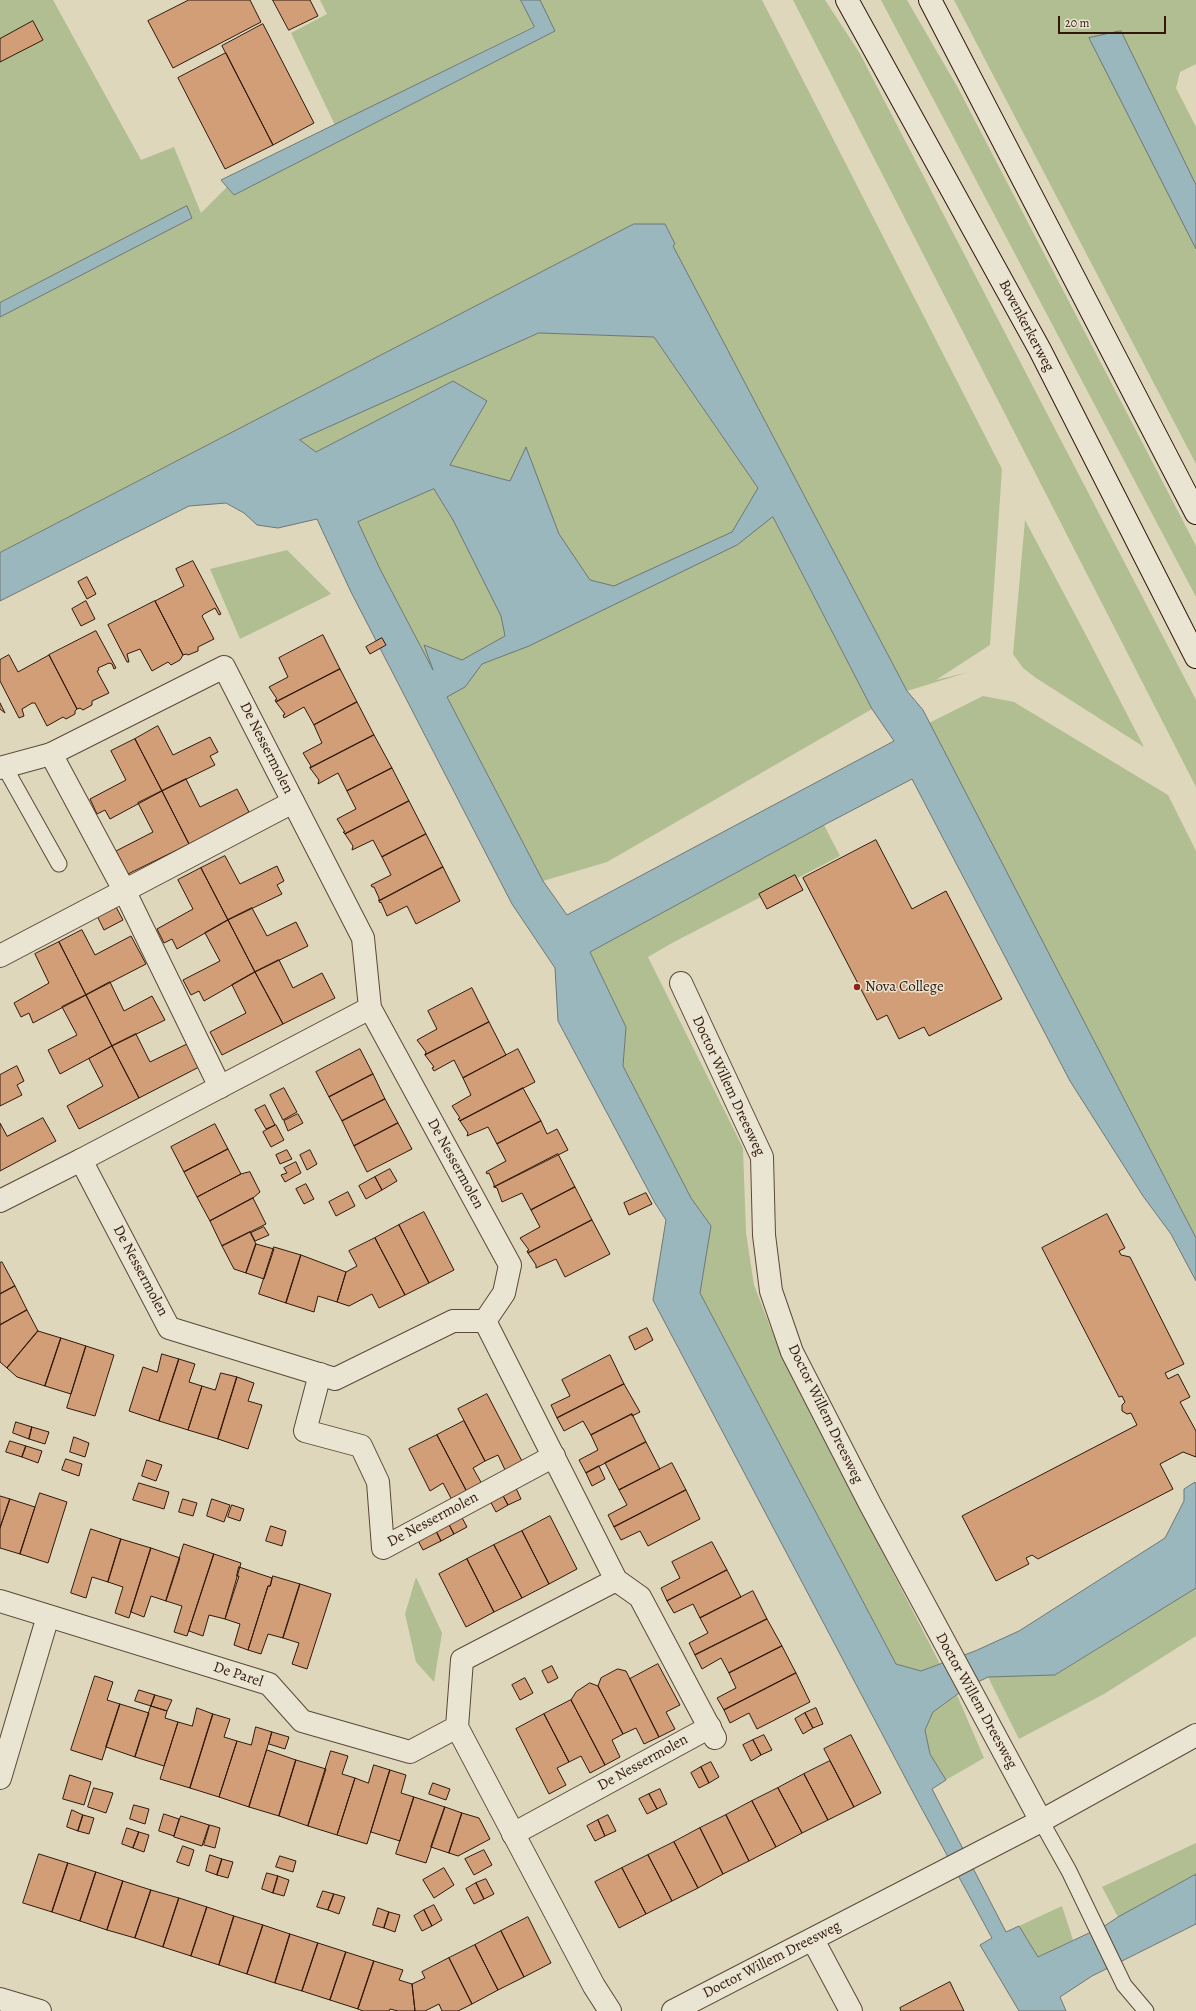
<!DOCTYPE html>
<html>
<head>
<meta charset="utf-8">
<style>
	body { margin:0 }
	#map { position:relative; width:1196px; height:2011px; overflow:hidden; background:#dfd7bc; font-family:Alegreya,serif }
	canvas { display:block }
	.scale { position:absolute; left:1058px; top:16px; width:108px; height:18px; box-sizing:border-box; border:2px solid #31180b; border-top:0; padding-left:5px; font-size:12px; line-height:14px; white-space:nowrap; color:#31180b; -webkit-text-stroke:3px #eae5d3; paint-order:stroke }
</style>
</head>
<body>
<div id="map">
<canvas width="1196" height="2011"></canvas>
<div class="scale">20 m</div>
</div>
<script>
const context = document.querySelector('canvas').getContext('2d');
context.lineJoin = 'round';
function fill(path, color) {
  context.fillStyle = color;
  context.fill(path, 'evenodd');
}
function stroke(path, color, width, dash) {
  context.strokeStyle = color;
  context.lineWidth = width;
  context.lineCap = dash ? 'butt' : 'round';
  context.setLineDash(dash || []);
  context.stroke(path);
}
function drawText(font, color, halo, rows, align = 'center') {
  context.font = font + ' Alegreya,serif';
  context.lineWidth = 3;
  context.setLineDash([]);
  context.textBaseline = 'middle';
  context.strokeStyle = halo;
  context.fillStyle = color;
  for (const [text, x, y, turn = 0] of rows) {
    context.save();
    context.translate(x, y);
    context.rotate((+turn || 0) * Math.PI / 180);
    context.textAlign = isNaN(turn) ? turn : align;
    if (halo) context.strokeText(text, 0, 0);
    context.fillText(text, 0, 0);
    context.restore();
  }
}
fill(new Path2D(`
	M0,0H53L141,160L174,147L201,213L227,187L234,195L555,31L540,0H762L1002,469L990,645L936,680L969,672L907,691L672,245L675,244L665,224H634L0,553V317L192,218L187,207L0,303Z
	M320,0H521L534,26L335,125L291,33L327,14Z
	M793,0H825L859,52L1196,700V787Z
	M881,0H907L958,88L1196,546V597Z
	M954,0H1196V64L1180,72L1176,88L1196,127V464Z
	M539,333L654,337L758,488L872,709L607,862L543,881L380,569L357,522L434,489L453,381L316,452L299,439Z
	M1025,520L1088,639L1144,747L1036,678L1023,668L1013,654Z
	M287,550L331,594L240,639L210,569Z
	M983,696L1014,702L1168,795L1196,851V1238L929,723Z
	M824,825L840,856L672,943L648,957L743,1148L746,1233L754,1285L781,1355L940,1664L921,1671L896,1664L700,1293L711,1226L691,1198L623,1066L626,1027L590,952Z
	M416,1577L442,1633L434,1682L416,1662L405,1614Z
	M1196,1588V1636L1104,1694L1019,1739L988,1677L1056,1675Z
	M957,1695L984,1758L946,1780L930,1754L925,1730L933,1712Z
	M1196,1843V1874L1118,1917L1102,1887Z
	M1062,1906L1073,1940L1038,1957L1019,1926Z`), '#b0be92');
const water = new Path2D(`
	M521,0H540L555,31L234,195L221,180L534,27Z
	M1121,31L1196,185V249L1089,38Z
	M187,206L192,218L0,317V303Z
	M634,224H665L675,244L673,246L907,691L923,710L1196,1238V1281L1171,1234L1143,1196L1070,1081L912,779L824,825L590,952L626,1027L623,1066L691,1198L711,1226L700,1293L896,1664L921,1671L975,1651L1019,1631L1165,1538L1184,1501V1489L1195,1482L1196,1485V1588L1055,1675L988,1677L966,1688L933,1712L925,1730L930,1754L946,1780L932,1789L1006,1932L1019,1926L1038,1957L1106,1925L1118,1917L1196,1874V1924L1092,1976L1060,1997L1066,2011H1019L980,1945L992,1938L916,1798L653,1300L666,1220L655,1203L558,1021L555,968L512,904L351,592L317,519L278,528L257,525L244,513L226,503L189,506L0,601V553ZM539,333L654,337L758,488L732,532L614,586L590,580L559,534L526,447L510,481L450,465L487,401L453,381L316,452L300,440ZM434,489L453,520L501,616L505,636L462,660L424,645L433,670L380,569L358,522ZM773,517L872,709L894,741L567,915L543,881L447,697L465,687L482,664L529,646L737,545Z`);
fill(water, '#99b7bc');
stroke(water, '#6f7775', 1);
const building = new Path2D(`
	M189,0H250L261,22L173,68L148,21Z
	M273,0H310L318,16L289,30Z
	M33,21L43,40L0,62V39Z
	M263,24L314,123L273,145L222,46Z
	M226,53L273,145L225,169L178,78Z
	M193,561L221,614L219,615L215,608L204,614L202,616L214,639L198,647V651L188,655L186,654L183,655L155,601L184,586L176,569Z
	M87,577L96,594L87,599L78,582Z
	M86,601L95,619L81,626L72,609Z
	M155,601L183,655L180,660L171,665L168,662L152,671L140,649L127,654L129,662H127L108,625Z
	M96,631L116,668L114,669L112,664L109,663L98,668L99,670L97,671L109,693L92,701V705L83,710L80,708L77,709L49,655Z
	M323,635L340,669L276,702L275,700L277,699L269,687L288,677L279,658Z
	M382,638L386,645L370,654L366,647Z
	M9,655L18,672L49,655L77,709L75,711V714L66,719L63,717L47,726L35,703H32L22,709L24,716L19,718L0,681V660Z
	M340,669L357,702L314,725L304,707L284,718L283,715L285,714L276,702Z
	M357,702L374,735L310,768L311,766L303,753L322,743L314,725Z
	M0,703L5,713L0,709Z
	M158,726L173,755L210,737L218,752L210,756L215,765L162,791L135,739Z
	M374,735L392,768L347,791L338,773L318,784L319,780L310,768Z
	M135,739L162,791L110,819L105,810L97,814L90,799L126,780L111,751Z
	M392,768L409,801L345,834L343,832H345L337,819L356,809L347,791Z
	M186,779L200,807L237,789L249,812L189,844L162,791Z
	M162,791L189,844L128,874L116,851L153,832L138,803Z
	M409,801L426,834L382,857L373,840L352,850L353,846L345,834Z
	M426,834L443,867L379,901V898L374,887H372L371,885L391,875L382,857Z
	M876,840L912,909L946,891L1002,999L929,1036L924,1027L899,1039L887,1015L877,1020L803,878Z
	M225,856L240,884L277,866L284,881L277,885L282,894L228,920L201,868Z
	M443,867L460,901L416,924L407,906L387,916L381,902L380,903L379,901Z
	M201,868L228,920L177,949L172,939L164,943L157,929L193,909L178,880Z
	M795,875L803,890L767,909L759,894Z
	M116,907L123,920L104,930L97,916Z
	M252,908L267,936L296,922L308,946L255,972L228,920Z
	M228,920L255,972L204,1001L199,991L191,995L183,980L220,961L205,933Z
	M82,930L95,955L131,936L146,964L86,995L59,942Z
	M59,942L86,995L33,1023L29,1013L21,1017L14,1003L49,983L35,954Z
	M279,960L293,988L322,973L335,998L283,1024L255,972Z
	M255,972L283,1024L222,1055L210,1032L246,1013L232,985Z
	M110,982L124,1011L152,996L165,1020L112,1046L86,995Z
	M472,988L489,1022L425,1055L426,1052L417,1040L437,1029L428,1011Z
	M86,995L112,1046L60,1074L48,1050L77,1035L62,1007Z
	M489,1022L506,1055L463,1078L454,1060L434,1071L432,1068L434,1067L425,1055Z
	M136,1034L150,1062L187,1044L199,1067L139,1098L112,1046Z
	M112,1046L139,1098L79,1129L67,1106L103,1086L89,1059Z
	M360,1049L373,1074L329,1097L316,1072Z
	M518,1049L535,1082L460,1121L458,1119L460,1118L452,1106L471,1095L463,1078Z
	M17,1066L24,1081L17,1085L22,1095L0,1106V1075Z
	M373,1074L385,1099L342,1121L329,1097Z
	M284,1088L297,1112L283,1120L270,1095Z
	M523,1088L541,1121L497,1144L488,1127L467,1136L468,1133L460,1121Z
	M385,1099L398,1123L354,1146L342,1121Z
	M265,1105L275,1125L266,1129L255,1110Z
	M298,1114L303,1123L288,1131L284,1121Z
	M43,1118L56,1141L0,1171V1123L7,1136Z
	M541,1121L547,1134L557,1129L568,1150L494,1187V1184L489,1173L487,1174L486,1172L506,1161L497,1144Z
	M398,1123L412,1149L367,1172L354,1146Z
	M215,1124L228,1149L184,1172L171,1147Z
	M276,1125L284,1140L271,1147L263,1132Z
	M228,1149L241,1174L197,1197L184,1172Z
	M287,1150L292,1159L280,1164L276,1155Z
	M310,1150L317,1164L307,1170L300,1155Z
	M558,1154L575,1187L531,1210L522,1193L502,1202L497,1188L494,1187Z
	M296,1162L301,1173L285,1182L281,1175L287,1173L284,1168Z
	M390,1169L397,1181L382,1190L375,1177Z
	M250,1172L260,1192L253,1198L210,1221L197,1197L241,1174Z
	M375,1177L382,1190L366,1199L359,1186Z
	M306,1184L314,1199L304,1204L296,1189Z
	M575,1187L592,1220L528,1253L527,1251L529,1250L520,1238L540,1227L531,1210Z
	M348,1192L355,1206L336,1216L329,1202Z
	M646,1193L652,1204L629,1215L624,1203Z
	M253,1198L266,1224L222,1246L210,1221Z
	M424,1212L454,1270L429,1283L399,1225Z
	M1107,1214L1125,1248L1119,1251L1121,1255L1130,1257L1184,1364L1165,1373L1168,1379L1178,1374L1190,1397L1180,1402L1196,1431V1457L1183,1452L1160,1464L1173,1489L1038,1559L1032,1555L1026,1558L1029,1564L996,1581L962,1516L1137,1425L1131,1413L1127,1414L1122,1411V1405L1125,1402L1122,1396L1119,1397L1042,1248Z
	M592,1220L610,1254L565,1277L556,1259L536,1268V1265L528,1253Z
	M399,1225L429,1283L405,1295L375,1238Z
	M264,1227L269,1235L255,1241L251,1233Z
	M250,1232L256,1244L246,1273L234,1269L222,1246Z
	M375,1238L405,1295L379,1308L372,1294L349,1306L337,1302L346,1272L357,1266L349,1251Z
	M256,1244L274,1249L264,1279L246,1273Z
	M274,1247L301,1255L286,1303L259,1294Z
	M301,1255L346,1272L337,1302L318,1296L314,1312L286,1303Z
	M2,1262L15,1286L0,1294V1263Z
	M15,1286L27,1310L0,1325V1294Z
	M27,1310L38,1331L7,1368L0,1362V1325Z
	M647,1328L653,1340L635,1350L629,1337Z
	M38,1331L61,1338L45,1386L17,1377L7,1368Z
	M61,1338L86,1346L71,1394L45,1386Z
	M86,1346L114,1355L95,1416L67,1408Z
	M162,1354L179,1359L159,1421L129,1411L143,1367L157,1372Z
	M610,1355L624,1384L557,1418L551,1405L570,1396L562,1380Z
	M179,1359L195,1364L189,1382L202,1386L188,1430L159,1421Z
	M221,1373L237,1377L218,1439L188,1430L202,1386L215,1390Z
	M237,1377L254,1383L248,1401L262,1405L248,1449L218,1439Z
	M624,1384L640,1412L632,1416V1414L591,1435L583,1421L564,1431L557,1418Z
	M487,1394L523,1463L506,1472L498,1455L485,1461L458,1409Z
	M632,1414L646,1442L586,1473L579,1460L598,1450L591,1435Z
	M464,1421L485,1461L473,1468L482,1484L467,1492L437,1435Z
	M16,1422L32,1427L29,1439L13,1433Z
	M32,1427L49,1432L45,1444L29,1439Z
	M437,1435L467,1492L452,1500L443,1483L430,1491L409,1449Z
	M74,1437L89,1443L85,1457L70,1452Z
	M10,1441L26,1446L22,1457L6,1452Z
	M646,1442L660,1469L619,1490L605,1463Z
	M26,1446L42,1451L38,1463L22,1457Z
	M66,1459L82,1464L79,1476L62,1470Z
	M147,1460L162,1465L156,1481L142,1476Z
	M672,1463L686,1490L614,1527L608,1515L627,1505L619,1490Z
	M599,1466L605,1479L592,1486L586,1473Z
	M139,1483L169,1492L164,1509L133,1500Z
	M515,1486L521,1499L508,1505L501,1492Z
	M686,1490L700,1519L648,1546L640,1531L621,1540L614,1527Z
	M501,1492L508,1505L496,1512L489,1499Z
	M40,1493L67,1502L48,1563L20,1554Z
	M0,1496L10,1499L0,1528Z
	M10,1499L35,1507L20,1554L0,1548V1528Z
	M183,1499L197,1503L193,1516L179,1512Z
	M212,1499L230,1505L224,1522L207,1516Z
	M232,1505L244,1509L240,1521L228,1517Z
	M460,1514L467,1527L454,1534L447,1521Z
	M550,1516L577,1569L549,1584L522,1531Z
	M447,1521L454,1534L441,1541L434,1527Z
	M271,1526L286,1531L282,1546L266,1541Z
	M434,1527L441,1541L423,1550L416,1537Z
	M91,1529L121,1539L108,1582L92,1577L86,1598L71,1593Z
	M522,1531L549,1584L522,1598L494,1545Z
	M121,1539L151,1548L129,1618L115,1613L123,1587L108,1582Z
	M712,1542L727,1570L667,1601L661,1588L680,1578L672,1562Z
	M184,1544L214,1554L187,1636L174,1632L182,1606L166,1601Z
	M494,1545L522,1598L494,1612L467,1559Z
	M151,1548L180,1558L166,1601L151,1596L144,1617L131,1612Z
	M214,1554L241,1563L225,1619L209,1615L203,1636L189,1631Z
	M467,1559L494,1612L466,1627L439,1574Z
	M239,1567L272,1578L270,1586H268L248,1650L234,1645L240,1624L225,1619L239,1576H237Z
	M727,1570L741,1597L700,1618L693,1604L674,1613L667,1601Z
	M273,1576L300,1584L283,1638L268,1634L261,1654L248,1650L268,1586H270Z
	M300,1584L331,1594L307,1669L292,1664L299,1643L283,1638Z
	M753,1591L767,1619L695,1655L689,1643L708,1633L700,1618Z
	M767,1619L782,1646L729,1673L721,1658L702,1669L695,1655Z
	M782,1646L796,1673L724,1710L717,1698L736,1688L729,1673Z
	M658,1664L680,1705L666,1712L675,1729L659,1737L630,1679Z
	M552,1666L558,1678L548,1683L542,1671Z
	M618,1669L626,1671L659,1737L644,1744L636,1728L623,1734L598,1686L601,1678Z
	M796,1673L810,1702L757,1729L749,1713L730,1723L724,1710Z
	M95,1676L113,1682L107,1700L120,1704L102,1760L71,1750Z
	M525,1678L533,1693L520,1700L512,1685Z
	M590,1683L598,1686L623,1734L612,1740L620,1757L605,1765L571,1700L576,1692Z
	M139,1690L155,1695L151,1706L135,1701Z
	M155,1695L172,1700L167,1711L151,1706Z
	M571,1700L605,1765L590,1773L581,1756L569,1762L544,1714Z
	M120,1704L149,1713L135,1757L106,1747Z
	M151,1706L167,1711L165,1718L178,1722L164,1766L135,1757Z
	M197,1708L213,1714L190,1788L160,1779L178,1722L192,1726Z
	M816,1708L823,1724L813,1728L805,1713Z
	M805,1713L813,1728L803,1734L795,1719Z
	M213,1714L230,1719L224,1737L237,1741L219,1797L190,1788Z
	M544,1714L569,1762L557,1768L566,1785L549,1794L516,1729Z
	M256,1727L272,1732L249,1807L219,1797L237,1741L251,1745Z
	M272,1732L289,1737L285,1749L269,1744Z
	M764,1735L772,1750L761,1755L753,1740Z
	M851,1735L881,1793L854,1807L824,1749Z
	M753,1740L761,1755L751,1761L743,1745Z
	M267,1750L296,1760L279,1816L249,1807Z
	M331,1751L348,1756L342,1774L355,1778L337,1835L308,1826Z
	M296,1760L326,1769L308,1826L279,1816Z
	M830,1761L854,1807L828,1820L804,1774Z
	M711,1762L719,1777L709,1783L701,1767Z
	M374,1765L390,1770L367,1844L337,1835L355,1778L368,1783Z
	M701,1767L709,1783L699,1788L691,1773Z
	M390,1770L406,1775L401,1793L414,1797L400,1841L371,1832Z
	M804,1774L828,1820L802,1833L778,1788Z
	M70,1775L91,1782L84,1805L63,1799Z
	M433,1783L450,1789L446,1800L429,1794Z
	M94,1788L113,1793L106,1813L88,1807Z
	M778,1788L802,1833L776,1847L752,1801Z
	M660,1789L667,1804L657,1809L649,1794Z
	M649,1794L657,1809L647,1814L639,1799Z
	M414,1797L445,1807L426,1863L396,1854Z
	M752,1801L776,1847L749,1861L726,1815Z
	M134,1805L149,1809L145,1824L130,1819Z
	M445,1807L462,1813L449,1853L431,1847Z
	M72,1810L83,1815L78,1831L67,1827Z
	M462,1813L479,1818L490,1839L458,1856L449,1853Z
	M164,1814L179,1819L174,1836L159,1831Z
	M83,1815L94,1818L89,1834L78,1831Z
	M608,1815L616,1831L605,1836L598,1820Z
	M726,1815L749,1861L723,1874L700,1828Z
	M181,1816L209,1825L202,1846L174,1837Z
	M598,1820L605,1836L595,1841L587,1826Z
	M210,1825L220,1828L215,1848L204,1845Z
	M127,1828L139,1832L133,1848L122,1844Z
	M700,1828L723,1874L698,1888L674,1842Z
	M139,1832L149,1835L144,1852L133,1848Z
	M674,1842L698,1888L672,1901L648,1855Z
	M183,1846L194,1850L189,1866L177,1862Z
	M484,1850L492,1865L474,1875L465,1859Z
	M39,1854L68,1863L52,1912L23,1903Z
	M210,1855L222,1859L217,1875L206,1871Z
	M648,1855L672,1901L646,1914L622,1868Z
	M280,1856L296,1861L293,1872L276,1867Z
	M222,1859L233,1862L228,1878L217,1875Z
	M68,1863L96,1872L80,1921L52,1912Z
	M444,1868L454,1885L434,1898L423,1880Z
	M622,1868L646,1914L619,1928L595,1882Z
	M96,1872L123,1881L107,1930L80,1921Z
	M267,1873L278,1876L273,1893L262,1889Z
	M278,1876L289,1880L284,1896L273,1893Z
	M486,1879L494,1894L484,1899L476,1883Z
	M123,1881L151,1890L135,1938L107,1930Z
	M476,1883L484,1899L474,1904L466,1889Z
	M151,1890L179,1898L163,1947L135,1938Z
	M323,1891L334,1894L328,1910L317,1907Z
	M334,1894L345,1897L339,1914L328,1910Z
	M179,1898L207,1907L191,1956L163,1947Z
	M434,1905L442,1920L432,1926L424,1910Z
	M207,1907L234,1916L219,1965L191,1956Z
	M378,1908L389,1912L384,1928L373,1925Z
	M424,1910L432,1926L422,1931L414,1916Z
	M389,1912L400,1915L395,1932L384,1928Z
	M234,1916L263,1925L247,1974L219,1965Z
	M528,1917L551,1963L524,1977L501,1931Z
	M263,1925L290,1934L275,1983L247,1974Z
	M501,1931L524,1977L498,1990L475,1945Z
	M290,1934L318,1943L302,1991L275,1983Z
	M318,1943L346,1952L330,2000L302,1991Z
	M475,1945L498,1990L472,2004L449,1958Z
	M346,1952L374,1961L358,2009L330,2000Z
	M449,1958L472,2004L458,2011H442L439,2004L425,2011H415L412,1984L425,1978L422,1972Z
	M374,1961L403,1970L399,1980L412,1984L415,2011H398L390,2009L389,2011H363L358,2009Z
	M950,1982L964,2011H901L900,2008Z`);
fill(building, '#d19e78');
stroke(building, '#31180b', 1);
const service = new Path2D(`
	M4,766L59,864
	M1041,1821L1069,1871L1124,1985L1146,2011`);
const pedestrian = new Path2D(`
	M51,754L124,890L220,1087
	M0,956L293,802
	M0,1201L81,1160
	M320,1374L305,1431L361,1446L378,1482L383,1548L554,1456
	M513,1834L710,1727`);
const minor = new Path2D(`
	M0,768L51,754L224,667L363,938L370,1008L510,1265L504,1293L485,1321
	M681,983L762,1157L764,1235L771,1291L792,1352L870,1504L1041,1821
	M370,1008L81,1160L169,1328L335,1379L453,1321H485
	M485,1321L616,1580L640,1597L715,1738
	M0,1601L269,1684L302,1721L410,1752L457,1727
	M0,1778L48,1616
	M813,1940L851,2011
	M610,2011L594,1986L457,1727L462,1660L616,1580`);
const tertiary = new Path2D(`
	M0,1999L40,2011
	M673,2011L1041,1821L1196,1735`);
const secondary = new Path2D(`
	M847,0L1040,350L1196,657
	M930,0L1196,513`);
stroke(service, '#5c4837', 17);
stroke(pedestrian, '#5c4837', 24);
stroke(minor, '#5c4837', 24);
stroke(tertiary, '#5c4837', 24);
stroke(secondary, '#31180b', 24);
stroke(service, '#eae5d3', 15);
stroke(pedestrian, '#eae5d3', 22);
stroke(minor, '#eae5d3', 22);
stroke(tertiary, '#eae5d3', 22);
stroke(secondary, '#eae5d3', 22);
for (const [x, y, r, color] of [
	[857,987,4,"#8f2418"]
]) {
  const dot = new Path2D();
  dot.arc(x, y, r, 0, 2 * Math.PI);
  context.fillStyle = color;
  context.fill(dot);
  stroke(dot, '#eae5d3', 1.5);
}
drawText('15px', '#31180b', '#eae5d3', [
	["Bovenkerkerweg",1026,326,62],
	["De Nessermolen",266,748,63],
	["Doctor Willem Dreesweg",728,1086,65],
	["De Nessermolen",455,1164,61],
	["De Nessermolen",140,1271,62],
	["Doctor Willem Dreesweg",825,1414,64],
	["De Nessermolen",433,1520,-28],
	["De Parel",238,1675,18],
	["Doctor Willem Dreesweg",976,1701,61],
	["De Nessermolen",643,1763,-29],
	["Doctor Willem Dreesweg",772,1960,-27]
]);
drawText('15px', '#31180b', '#eae5d3', [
	["Nova College",865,987]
], 'left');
</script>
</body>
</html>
